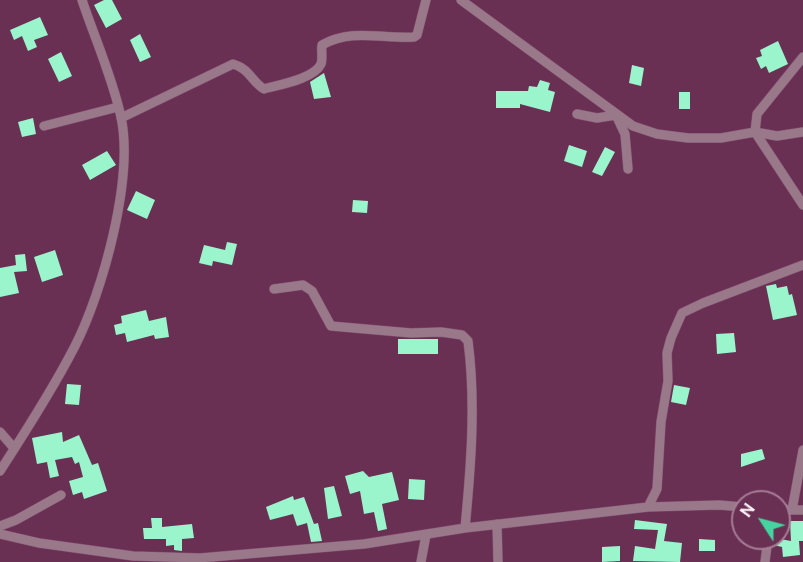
<!DOCTYPE html>
<html>
<head>
<meta charset="utf-8">
<style>
	body { margin:0 }
	#map { position:relative; width:803px; height:562px; overflow:hidden; background:#6a3054; font-family:"Public Sans",sans-serif }
	canvas { display:block }
	.north { position:absolute; left:731px; top:490px; width:60px; height:60px; box-sizing:border-box; background:#6a3054; border:2px solid #a57c95; border-radius:50%; rotate:306deg; font-size:16px; font-weight:700; line-height:24px; text-align:center; color:#fdeff6 }
	.north::after { content:''; display:block; margin:auto; width:21px; height:27px; background:#45d49f; clip-path:polygon(50% 0,100% 100%,50% 72%,0 100%) }
</style>
</head>
<body>
<div id="map">
<canvas width="803" height="562"></canvas>
<div class="north">N</div>
</div>
<script>
const context = document.querySelector('canvas').getContext('2d');
context.lineJoin = 'round';
function fill(path, color) {
  context.fillStyle = color;
  context.fill(path, 'evenodd');
}
function stroke(path, color, width, dash) {
  context.strokeStyle = color;
  context.lineWidth = width;
  context.lineCap = dash ? 'butt' : 'round';
  context.setLineDash(dash || []);
  context.stroke(path);
}
fill(new Path2D(`
	M104,0H112L122,19L106,28L94,5Z
	M40,17L48,35L34,40L37,47L28,51L22,36L14,40L10,30Z
	M140,34L151,57L140,62L130,40Z
	M778,41L788,64L769,73L766,66L761,69L756,58L762,56L760,50Z
	M61,52L72,76L59,82L48,59Z
	M632,65L644,68L641,86L629,83Z
	M324,73L331,97L314,99L310,82Z
	M540,80L550,83L548,90L555,92L550,112L520,104V108H496V91H528L529,86L537,87Z
	M679,92H690V109H679Z
	M33,118L36,134L22,137L18,122Z
	M569,145L587,151L582,167L564,161Z
	M605,147L615,152L602,176L592,172Z
	M107,151L116,165L90,180L82,165Z
	M136,191L155,200L147,219L127,210Z
	M353,200L368,201L367,213L352,212Z
	M227,242L237,244L232,265L213,261L212,266L199,263L204,245L225,250Z
	M55,250L63,275L42,282L34,257Z
	M25,254L27,271L14,272L19,293L0,297V268L16,265L15,255Z
	M776,284L777,288L787,286L789,295L792,294L797,315L773,320L766,286Z
	M146,310L149,321L166,317L169,337L155,339L154,335L127,342L125,333L116,335L114,325L122,323L121,316Z
	M734,333L736,352L717,354L716,334Z
	M398,339H438V354H398Z
	M67,384L81,385L79,405L65,404Z
	M674,385L690,388L686,405L671,402Z
	M62,432L63,442L79,435L92,465L98,463L107,491L84,499L82,492L73,495L69,481L83,477L79,462L75,464L72,457L55,460L59,476L50,478L47,462L37,464L32,438Z
	M762,449L765,459L741,467V454Z
	M363,471L369,477L392,472L399,500L382,504L387,529L378,531L374,512L364,514L360,491L350,494L345,476Z
	M409,479L425,480L424,500L408,499Z
	M334,486L342,516L328,519L324,488Z
	M293,496L294,500L304,497L314,524L318,523L322,541L311,542L307,523L297,526L293,514L270,520L266,507Z
	M151,518H162V527L192,524L194,538L182,539V551L174,550V545L166,546V539H144L143,528H152Z
	M635,520L667,524L664,541L682,543L680,562L633,561L635,546L655,549L658,530L634,529Z
	M790,521H803V541H799L800,555L783,557L782,547L774,545L775,538L791,541Z
	M699,539L715,540V551H699Z
	M620,546V561L602,562V547Z`), '#9af5cc');
const minor = new Path2D(`
	M461,0L633,126L657,134L688,138H721L755,132L777,136L803,132
	M803,57L757,114L755,132L803,205
	M577,114L597,118L616,115L625,134L628,169
	M121,118L233,64C250,69 251,81 264,89C278,85 314,79 321,64C323,59 321,51 322,45C352,28 381,39 414,37L417,35L426,0
	M44,126L118,107
	M274,289L303,285L312,291L331,326L411,333L441,332L462,335L468,341C476,402 471,466 465,528
	M0,432L13,447
	M0,471C26,431 53,389 75,346C103,291 134,178 121,117C112,76 95,39 82,0
	M648,507L657,489L661,422L668,381L667,353L671,338L682,313L703,303L803,265
	M779,510H803
	M792,510L803,450
	M497,524L498,562
	M0,526L16,520L61,495
	M0,534L39,543L133,556L200,558L364,544L465,528L648,507L719,505L743,507
	M421,562L426,535
	M765,562L768,538`);
stroke(minor, '#824f6e', 10);
stroke(minor, '#99788a', 9);
</script>
</body>
</html>
